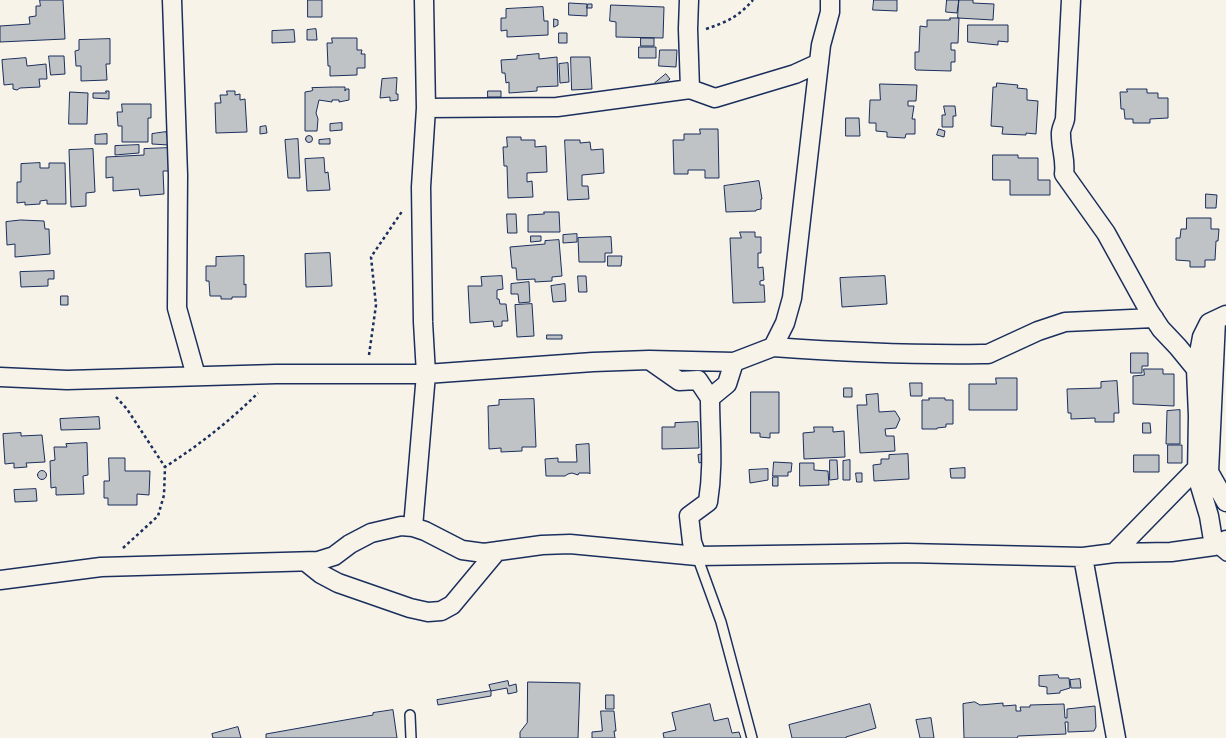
<!DOCTYPE html>
<html>
<head>
<meta charset="utf-8">
<style>
	body { margin:0 }
	canvas { display:block; background:#f7f3e8 }
</style>
</head>
<body>
<canvas width="1226" height="738"></canvas>
<script>
const context = document.querySelector('canvas').getContext('2d');
context.lineJoin = 'round';
function fill(path, color) {
  context.fillStyle = color;
  context.fill(path, 'evenodd');
}
function stroke(path, color, width, dash) {
  context.strokeStyle = color;
  context.lineWidth = width;
  context.lineCap = dash ? 'butt' : 'round';
  context.setLineDash(dash || []);
  context.stroke(path);
}
const building = new Path2D(`
	M40,0H63L65,39L0,42V26L30,24L29,17L36,16V6H40Z
	M308,0H322V17H308Z
	M874,0H897V11L873,10Z
	M947,0H959L957,13L946,12Z
	M959,0H973V3L994,4L993,20L958,18Z
	M569,3L587,4V16L569,15Z
	M588,4H592V8H587Z
	M611,5L664,7L663,38L616,37V22L610,21Z
	M543,7L544,21H548V35L507,37V30L501,31V18H506V9Z
	M950,18H959L958,43H951V50H955V62H951V71L916,70L915,69V52H919L920,26L927,27V20H950Z
	M554,19L558,20V25L554,27Z
	M968,25H1008V42L998,41V45L968,42Z
	M316,29L317,40H307V30Z
	M294,30L295,42L272,43V31Z
	M559,33H567V43H559Z
	M332,38H357V50H362L361,54H365V68H357V75L330,76V66H328L327,43H332Z
	M641,38H654V46H641Z
	M110,39V64H106L107,80L81,81V66H76L75,51L79,50V40Z
	M639,47H656V58H639Z
	M660,50H677L676,67L659,66Z
	M539,54V59L557,57L558,86L537,87V91L509,93V82L506,83L505,73H502L501,60L517,59V56Z
	M49,56H64L65,74L51,75Z
	M571,57H590L592,89L572,90Z
	M26,58L27,66L46,64L47,79H39L40,87L20,88L17,90L13,89V84L4,85L2,60Z
	M568,63L569,82L560,83L559,64Z
	M666,74L670,79L659,88L655,83Z
	M397,78L396,94H398V100L390,101V97L380,98L382,79Z
	M997,83L1018,85L1017,88L1027,89V100L1038,101L1036,134L1026,133V135L1002,134L1003,127L991,126L993,87H996Z
	M880,84L917,85L916,101H908V106H914L912,119H915V134H906L905,138L887,137V132L876,131V123H869L870,100H880Z
	M334,87H345V91L346,89H349V100L339,102V100H332V102L319,100L316,113L318,119L317,131H305V92L311,91L313,90L312,88Z
	M1127,89H1147V93H1158V98H1168V118L1150,119V123H1133V119H1125L1124,109H1121L1120,92H1127Z
	M106,91H109V99L93,98V93H106Z
	M227,91H235V95L240,94V100L245,99L247,132L216,133L215,103H221L220,95H227Z
	M488,91H501V97H488Z
	M70,92L88,93L87,124H69Z
	M122,104H151V118H148V142H122V126H118L117,112H122Z
	M944,106H955L956,116H953V127H942V115H945Z
	M846,118H859L860,136H846Z
	M342,123V130L330,131V124Z
	M266,126L267,133L260,134V127Z
	M700,129H718L719,178H705V170H688V174H674L673,140H684V134H700Z
	M939,129L945,131L944,137L937,135Z
	M166,132L169,145L152,144V134Z
	M107,134V144H95V135Z
	M305.5 139a3.5 3.5 0 1 1 7 0a3.5 3.5 0 1 1-7 0Z
	M507,137H521V140H535V147L546,146L547,172L527,173V182L532,181L533,197L508,198L507,166H504L503,147H507Z
	M298,139L300,178H288L285,140Z
	M330,139V144H319V140Z
	M565,140H580V143L590,142L591,150L603,149L604,173L582,175V186H588L589,199L568,200Z
	M139,145V153L115,155V146Z
	M169,148L170,171H163L164,194L140,196L139,189L113,191V177L106,178V157L144,155V149Z
	M93,149L95,192L86,193V206L71,207L69,150Z
	M993,155H1018V158H1038V180H1050V195H1010V180H993Z
	M324,158L325,173L328,172L330,190L307,191L305,159Z
	M40,163V168H49V163H65L66,204H47V200L40,201V204L25,205V202L17,203V182H21V164Z
	M759,181L762,199H761V209L756,210V211L726,212L724,186Z
	M1206,194L1217,195L1216,208H1206Z
	M544,212H559L560,232H528V215L544,214Z
	M507,214H516L517,233H508Z
	M1187,218H1211V229H1219L1218,241H1216L1215,260H1205V267H1190V261L1176,260V238H1180L1181,229H1186Z
	M21,220L44,221L45,229H49L50,254L15,257V244L7,245L6,222Z
	M740,232H755V237H761V253H758V268L763,267L764,280L760,281V285H764L765,302L733,303L730,238H741Z
	M577,234V242L563,243V235Z
	M531,236H541V241L531,242Z
	M611,237L612,253H605V262H579L578,238Z
	M559,240L562,276L552,277V281L535,282V279L517,280L516,268H512L510,247L545,244V241Z
	M330,253L332,286L306,287L305,254Z
	M244,256V285L246,284V297H232V299H221V296H210L209,281H206V266H216V257Z
	M608,256H622L621,266H608Z
	M54,271V279H48V286L21,287L20,272Z
	M502,276L503,289L497,290V299H499L500,304H506L508,321H502V326L494,327L493,321L470,323L468,286H482L481,277Z
	M578,276H586L587,292H579Z
	M885,276L887,304L842,307L840,278Z
	M529,282L530,302L519,303L518,294H511V284Z
	M565,284L566,301L553,302L551,286Z
	M61,296H68V305H61Z
	M532,304L534,336L517,337L515,305Z
	M547,335H562V339H547Z
	M1131,353H1148V366H1142V373H1131Z
	M1144,369H1163V374H1174V406L1133,404V376L1144,375Z
	M996,378H1017V410H969V384H996Z
	M1117,381L1119,413H1114V422H1095V418L1071,419V413H1068L1067,389L1101,388V382Z
	M910,383H922V396H911Z
	M844,388H852V397H844Z
	M751,392H779V433H770V438L760,437V433H751Z
	M878,394L879,412L895,411L900,419L896,428L885,429L886,436H894L895,451L860,453L857,405H867L866,395Z
	M929,398H945V400H953V424H946V427L937,428V429H922V400H929Z
	M534,399L536,447H522V451L501,452V448L489,449L488,406L499,405V400Z
	M1180,410V444H1166L1167,411Z
	M99,417L100,429L61,430L60,419Z
	M698,422L699,448L662,449V427H675V423Z
	M1143,423H1150L1151,433H1143Z
	M814,427H833V432L844,431L845,457L804,459L803,433L814,432Z
	M21,433V436L42,435L45,462L26,463L27,467L14,468V463L5,464L3,434Z
	M87,443L88,475L83,476L84,494L56,495V487L51,488L50,461L55,460L54,447H67L66,444Z
	M589,444L590,474L589,473H579L578,475L572,473L568,474L565,476H546L545,459L558,458V462H577L576,445Z
	M1168,445H1182V463H1168Z
	M703,454V462L699,463L698,455Z
	M908,454L909,479L874,481L873,465L881,464V459H889V455Z
	M1134,455H1159V472H1134Z
	M109,458H125V471H150L149,495L137,494V505H108V498H104V481H109Z
	M830,460H837L838,479L830,480Z
	M850,460V480H843V461Z
	M774,462L792,463L791,472H788V476H773Z
	M800,463H814V470L828,471L829,485L800,486Z
	M965,468V478H951L950,469Z
	M768,469V480L750,483L749,470Z
	M37.5 475a4.5 4.5 0 1 1 9 0a4.5 4.5 0 1 1-9 0Z
	M856,473H862V482H857Z
	M773,477H778V486H773Z
	M36,489L37,501L15,502L14,490Z
	M1058,675L1059,678H1069L1070,688L1060,691V693L1047,694V687L1039,686V676Z
	M1080,679L1081,688H1071L1070,680Z
	M508,681L509,686L516,684L517,692L508,694L507,688L491,691L489,685Z
	M528,682L580,683L578,738H520V732L527,723Z
	M491,691V696L438,705L437,700Z
	M606,695H614V709H606Z
	M975,702L980,705L1003,703V706L1016,705V711H1021L1020,707H1030V705L1064,704L1065,718H1067V709L1095,706L1096,727L1094,731L1068,732V722H1065L1066,734L1018,736L1017,738H964L963,704Z
	M710,704L714,721L728,718L732,733L739,732L741,738H664L663,733L676,730L672,713Z
	M870,704L876,728L846,737V738H792L789,725Z
	M393,710L397,738H266V734L373,715V713Z
	M601,711H614L616,731H614L615,738H592V732L602,731Z
	M931,718L934,738H920L916,720Z
	M238,727L241,738H213L212,734Z`);
fill(building, '#c0c3c5');
stroke(building, '#1b2f5e', 1);
const lane = new Path2D(`
	M1214,546L1226,556
	M697,556L721,622L752,738
	M410,715L411,738`);
const street = new Path2D(`
	M172,0L178,175L177,308L196,376
	M689,0L688,29L690,89
	M1071,0L1065,119C1064,124 1060,130 1061,135C1061,150 1066,159 1064,174L1106,233L1149,311L1161,329L1178,347L1196,369
	M426,108L557,107L690,89L715,98L795,74L819,63
	M1216,320L1209,472L1226,502
	M773,347C843,352 912,355 982,354H988L1038,331L1065,322L1154,318
	M649,360L679,381L698,380L710,398
	M0,377L67,380L276,374H426L593,362L649,360L734,362
	M413,527L426,374L423,322L421,187L426,108L424,0
	M1214,546L1209,516L1197,476L1198,416L1196,369L1202,337L1209,323L1226,315
	M1114,553L1197,468
	M697,556L692,542L689,516L708,502C714,465 710,435 710,398L727,384L734,362L773,347L785,323L792,298L821,45L830,12V0
	M1083,557L1116,738
	M306,562L321,574L338,583L410,608L428,612L441,611L452,605L497,551
	M0,580L101,567L318,561L334,556L350,544L371,533L401,526L413,527L425,531L462,550L484,553L542,545L570,544L697,556L906,553L1083,557L1114,553L1171,552L1214,546L1226,540`);
stroke(lane, '#1b2f5e', 12);
stroke(street, '#1b2f5e', 21);
stroke(new Path2D(`
	M706,29C727,22 738,17 753,0
	M369,355L376,305L371,257L403,210
	M116,397L127,409L165,467
	M123,548L158,516L164,495L165,467C199,445 230,421 258,393`), '#1b2f5e', 2.5, [3, 3]);
stroke(lane, '#f7f3e8', 9);
stroke(street, '#f7f3e8', 18);
</script>
</body>
</html>
